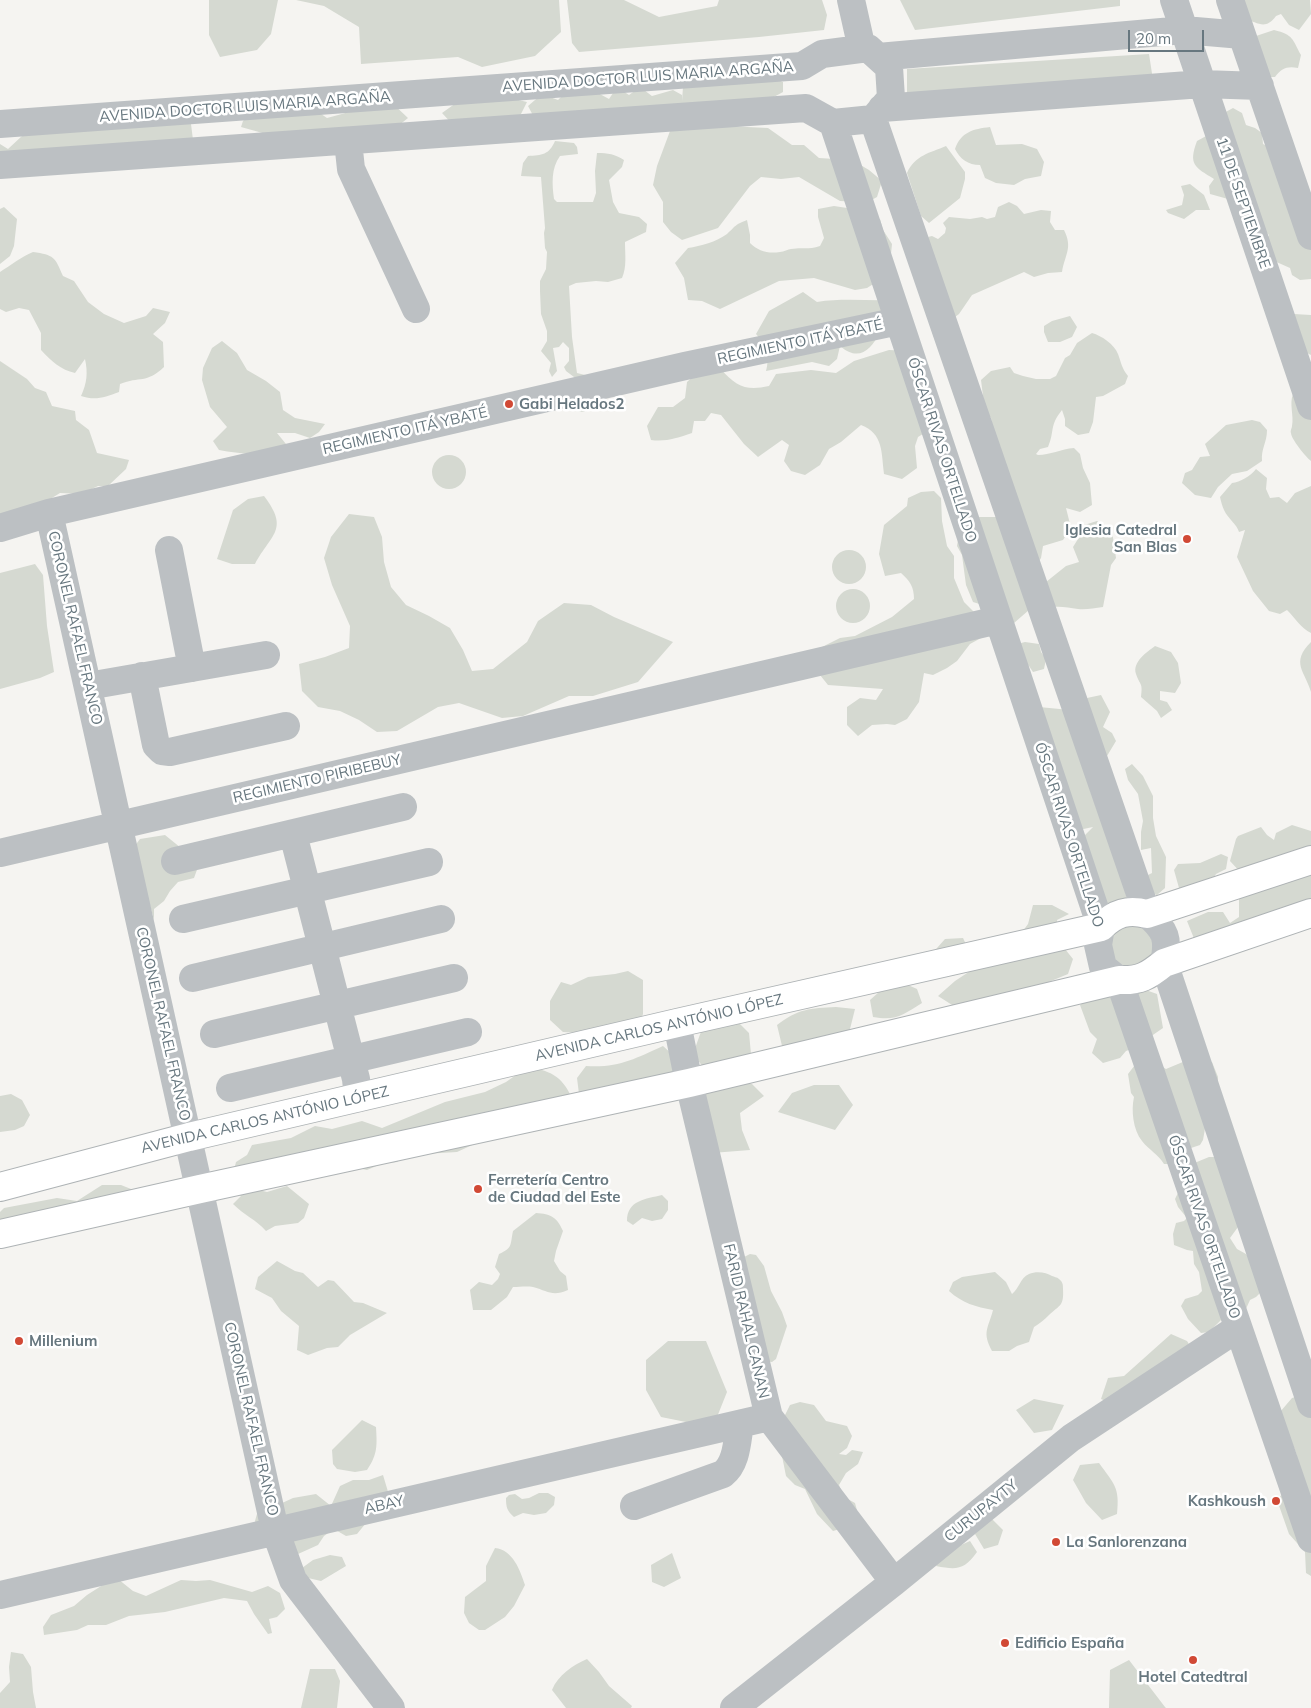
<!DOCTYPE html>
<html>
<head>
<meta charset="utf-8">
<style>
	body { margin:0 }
	#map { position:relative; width:1311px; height:1708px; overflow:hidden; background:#f5f4f1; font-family:Mulish,sans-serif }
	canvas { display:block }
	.scale { position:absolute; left:1128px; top:30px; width:76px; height:22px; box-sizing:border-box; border:2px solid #67777f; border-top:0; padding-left:6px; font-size:15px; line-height:18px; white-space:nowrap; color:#67777f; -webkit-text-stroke:4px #fff; paint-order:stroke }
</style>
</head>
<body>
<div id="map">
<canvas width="1311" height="1708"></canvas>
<div class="scale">20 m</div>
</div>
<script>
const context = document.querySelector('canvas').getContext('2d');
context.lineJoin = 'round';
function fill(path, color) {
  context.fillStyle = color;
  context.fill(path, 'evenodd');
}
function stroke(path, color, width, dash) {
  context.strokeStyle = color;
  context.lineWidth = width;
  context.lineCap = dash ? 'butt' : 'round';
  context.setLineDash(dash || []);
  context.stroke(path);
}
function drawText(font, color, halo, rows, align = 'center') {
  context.font = font + ' Mulish,sans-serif';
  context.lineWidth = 5;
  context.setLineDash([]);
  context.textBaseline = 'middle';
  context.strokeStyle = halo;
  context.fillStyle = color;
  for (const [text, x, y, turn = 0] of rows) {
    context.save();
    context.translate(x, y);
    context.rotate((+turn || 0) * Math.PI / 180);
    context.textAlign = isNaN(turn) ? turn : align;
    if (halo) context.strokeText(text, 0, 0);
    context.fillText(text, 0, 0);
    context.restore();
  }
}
fill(new Path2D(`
	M209,0H278L271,34L257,50L220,57L209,35Z
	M296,0H559L561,32L535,56L482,67L458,57L361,64L359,27L324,6Z
	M567,0H624L659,17L717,6L719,0H822L827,15L824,30L759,37L579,52L572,43Z
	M900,0H1120V6L915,30Z
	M1239,0H1310L1311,14L1299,30L1289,25L1281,14L1276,16C1265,31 1258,22 1244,19Z
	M1274,30C1294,35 1292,39 1301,55L1298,68C1287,66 1282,68 1275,77H1263L1253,37Z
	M1149,54L1153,80L907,94V69Z
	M772,78L783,82V92L772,98L537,123L528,106L542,94L558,100L571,87L598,93L609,99L617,87L629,95L640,87L652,96L673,90L682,95V101L683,87Z
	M497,95L527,102L517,122L455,127L442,113L463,98Z
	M302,101L327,118L390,101L408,118L388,134L277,137L241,127L243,121L257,105Z
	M1233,108L1242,113L1246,125L1255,128L1262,133L1263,144L1287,156L1311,218V279L1300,280L1292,275L1290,268L1272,260L1263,245L1269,235L1228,199L1210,194L1209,186L1214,179C1195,167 1188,165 1197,141L1208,135L1222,114Z
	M190,116L193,140L0,153V144L8,149L22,136Z
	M726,126L768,128L792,145H804L819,158L852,160L869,170L882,181L877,197L868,202H860L840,201L799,177L781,179L761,177L750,186L718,228L682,240L671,232L663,222V202L653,185L657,166L670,131L687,128Z
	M990,127L996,145L1022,144L1037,149L1044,162L1041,176L1025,179L1014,185L996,183L985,178L980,165C968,165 960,159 955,149C961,132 973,129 990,127Z
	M555,141L574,143L577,147L578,154L560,156C551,168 552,184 554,199L557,202H593L596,193L595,171L597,153C608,153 615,154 624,160L622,167L609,180L613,202L619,213L639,217L647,224L646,232L625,242C625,255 627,267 622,278L608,282L596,281L576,283L569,286L572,337L577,373L585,375L594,399L597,402L584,412L576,411L572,402L578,380L566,371L564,367L569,361V348L563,342L559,347L553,348L557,371L552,377L549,371L551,363L541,351L547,341V331L541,314L540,291V281L546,269L547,252L545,248L544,233L545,228L541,177L521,176L523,163L528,156C542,155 549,155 555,141Z
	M946,146L965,172V179L960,198L929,223L921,216L907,173C915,155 930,153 946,146Z
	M1190,184L1204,195L1210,210H1196L1184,219L1168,213L1166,210L1182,205L1184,195L1181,186Z
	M1009,202L1017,206L1024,214L1041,210L1051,211L1050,222L1055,230H1064C1073,248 1065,254 1062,272L1048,273L1034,277L1024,272L972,295L959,314L951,320L928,237L932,236L938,239L945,233L946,228L943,223L949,217L970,219L982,217L987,219L995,217L998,207Z
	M834,206L860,210L868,217L880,219L883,230L892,244L889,274L867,288L855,290L814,278L779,281L720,309L702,301L688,300L684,278L675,263L688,248C701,246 716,242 727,234C736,226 734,225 747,220L750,235V243C758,251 768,254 780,252C784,252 788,249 791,249C802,247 808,250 820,246L824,238L818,217V209Z
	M4,207L17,219L14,246L10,256L0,264V209Z
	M33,252C54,255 55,257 63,276L74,281L88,302L104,314L124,323L146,316L153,308L170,312L165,323L153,334L163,342L164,367C146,384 140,376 120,384L119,392C105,397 96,401 81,396C87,383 88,373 85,359L75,373C61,370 51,361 41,350V333L29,310L19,308L6,312L0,309V272C11,265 21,257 33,252Z
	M803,292L817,302C842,298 867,301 892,300C885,321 871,373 840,346L837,359L829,366L812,362L766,371C770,358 766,344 756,334L769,311Z
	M1294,314L1311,315V355L1307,353Z
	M1070,316L1077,327L1072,337L1060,342H1048L1044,332V326L1052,321Z
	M1092,333C1102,336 1114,344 1118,354C1121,362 1122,369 1128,376L1125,384L1103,396L1096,397L1093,422L1089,433L1078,435L1065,426V419L1062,410C1049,426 1055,431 1048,447L1040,449L1036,454L1038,455C1050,455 1061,449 1074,448L1080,454L1083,468L1090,483L1092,505L1080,512L1066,508L1071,528L1063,540L1043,546L1041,558L1037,564L1029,610L1014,623L989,607L973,602L966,585L962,555L957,546L958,540L978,517H1000L1001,448L993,435L991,418L985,412L981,380L991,371L1010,367L1014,373L1023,376L1036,379H1050L1056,376L1065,358L1070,355L1077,343Z
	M222,341L237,353L247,370L266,381L280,392L283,410L295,418L325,424L319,432L310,438L295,433H277L286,444C267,458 242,454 219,450L213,441L227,427L210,407L202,380L203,368L212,348Z
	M889,350L910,351L933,401L943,409L939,424L918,437L915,446L917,468L902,479L884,474C881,453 884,434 861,425L841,442L829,449L820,465L805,475L791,471L784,461L789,445L782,440L758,457L744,444L721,415L711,413L705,421H694L692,433C677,438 666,442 651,440L647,426L658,407H673L685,398L687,382L697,373L721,369C736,387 747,391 769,386L776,374L811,370L836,373L854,361Z
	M0,361L27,379L35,388L46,392L52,406L75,411L76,420L89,430L97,453L129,460L126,469L108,486H98L82,494L60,493L47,501L0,515Z
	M1311,373V461C1306,457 1291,439 1291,433C1290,431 1292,428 1292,426C1294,415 1289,404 1293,394C1295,387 1306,379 1311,373Z
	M1252,420L1260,422L1267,430C1267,443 1261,448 1262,461L1247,471L1232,474L1218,487L1211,498L1195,495L1182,483L1185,473L1192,470L1200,457L1210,456L1205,444L1226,425Z
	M432 472a17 17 0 1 1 34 0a17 17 0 1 1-34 0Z
	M1256,469L1267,478L1266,489L1270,498L1279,497L1287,503L1295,493L1311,486V633C1301,628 1295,618 1287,610L1280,614L1269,611L1253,591L1237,557L1245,530L1239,532C1237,524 1228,519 1224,510C1222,506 1221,501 1220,497L1232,483C1240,482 1251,476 1256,469Z
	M934,491L941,498L942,521L947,546L954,556V578L964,602L981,619V638L970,644L957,661L947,668L933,675L924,673L919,702L907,719L895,725L887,724L872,725L858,736L847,725V707L860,698L876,700L883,689L828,685L820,675V648L840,638L855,636L892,617L914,599C914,587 910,581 901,573L885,576L879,554L884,525L907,506L908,498L921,492Z
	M264,496C290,530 271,534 255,564H232L217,559L233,510L248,499Z
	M349,514L374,517L382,537L384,562L391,587L406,605L429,616L450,628L463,650L472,671L493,669L527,642L538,621L564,603L591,605L614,617L673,642L638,682L593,696H569L523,716L502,718L459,703L438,707L397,731L377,732L359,720L340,711L318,707L302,691L299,664L325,657L349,648L350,626L332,585L324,558L331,537Z
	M1097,521L1112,531L1116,558L1111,565L1103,607C1094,608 1086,610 1078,609C1069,608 1062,606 1053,607L1046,582L1066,566L1079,562L1073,547L1078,539L1081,526Z
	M832 567a17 17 0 1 1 34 0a17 17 0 1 1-34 0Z
	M35,564L43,575L47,626L54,672L40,678L0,689V573Z
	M836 606a17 17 0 1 1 34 0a17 17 0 1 1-34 0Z
	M1025,642L1039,644L1041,652L1046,659L1044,669L1033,672L1029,666L1020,661L1013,645Z
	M1311,642V692C1305,671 1290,663 1311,642Z
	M1155,646L1171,652L1178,663L1181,683L1175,693L1160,691V700L1167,702L1172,710L1161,718L1157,711L1141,697C1143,682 1140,686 1136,674C1132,662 1147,652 1155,646Z
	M1101,695L1110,712L1103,727L1112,733L1116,741L1098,771L1087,698Z
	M1039,707L1070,710L1090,790L1097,810L1104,818L1128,902L1110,909L1078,842L1093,827L1074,831Z
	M1132,764L1143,776L1153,796V818L1156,836L1166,857L1165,888L1157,895L1147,892L1144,877L1152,873L1151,848L1141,850V832L1143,821L1138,794L1128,780L1125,769Z
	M1292,825L1311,831V853L1242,874L1230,861L1236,839L1238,836L1261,827L1267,835L1274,840L1276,833Z
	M165,835L181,848L198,867L194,878L178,882L170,891L164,901L154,909V920L134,847L140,839Z
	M1221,854L1228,857L1226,869L1216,874L1202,897L1191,901L1179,888L1174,870L1178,864L1200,863Z
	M1311,873V913L1199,951L1187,921L1208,912H1223L1230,923L1239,917V897Z
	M1033,905H1052L1069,914L1057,920L1058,930L1020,935L1028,924Z
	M1144,920L1159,959L1135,973L1111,964L1108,932Z
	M963,938L972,957C962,977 954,978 933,974L929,957L945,939Z
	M1065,949L1073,959L1068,974L1020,994L960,1010L938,996L955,981L990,958Z
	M628,971L643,980V1014L640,1022L580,1033L563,1032L550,1020V1001L561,982L571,985L588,977L615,974Z
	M899,981L917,989L922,1003C902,1015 897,1021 873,1017L870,1000L888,984Z
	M1143,989L1157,994L1163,1028L1134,1048L1126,1051L1120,1058L1103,1063L1092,1053L1097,1039L1090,1032L1080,1005L1087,1000Z
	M836,1007L855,1009L849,1033L783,1050L777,1025C798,1009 810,1008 836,1007Z
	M736,1020L749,1033L751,1054L731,1066L707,1072L693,1054L703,1026Z
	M663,1046L673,1055V1095L579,1094L577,1078L586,1066C619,1068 634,1059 663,1046Z
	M1190,1059L1212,1062L1218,1077V1093L1206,1123L1203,1140L1200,1145L1185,1150L1174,1164H1164C1158,1154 1149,1150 1142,1141C1133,1130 1131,1110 1134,1097L1131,1093L1128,1074L1138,1061L1158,1064L1166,1069Z
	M535,1068C555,1073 563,1079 572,1098L540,1128L503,1138L483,1140L457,1152L407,1155L397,1162L381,1164L367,1170L357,1168L317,1174L313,1179L259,1190L267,1192L287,1186L309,1204L304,1218L298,1223L275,1226L266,1231C255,1219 244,1215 233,1204L241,1196L239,1195L234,1170L236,1162L247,1155L252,1145L291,1138L315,1126L332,1129L362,1121L382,1128L445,1102L485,1092L506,1082L516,1075Z
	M727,1078L752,1084L764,1096L740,1113L742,1130L750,1150L712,1153L699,1088Z
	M814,1085H839L853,1105L835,1130L778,1112L792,1093Z
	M11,1094L22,1100L30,1115L24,1126L15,1130L0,1132V1096Z
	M1209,1157H1243L1238,1227L1230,1238L1237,1249L1246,1254L1253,1263L1262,1291L1256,1297L1250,1300L1245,1311L1221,1320L1209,1332L1201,1333L1188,1319L1181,1306L1185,1299L1198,1295L1202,1291L1199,1272L1194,1264L1193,1251L1187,1250L1174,1245L1173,1234L1176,1223L1184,1221L1187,1218L1178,1207L1175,1199L1192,1164Z
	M102,1185H121L131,1189L132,1211L0,1243V1212L4,1208L57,1198L77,1201Z
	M662,1195L668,1201V1210L662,1219L652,1221L642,1218L633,1225L627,1221C627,1200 646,1199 662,1195Z
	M536,1213C551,1214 557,1217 563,1231L556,1251L554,1261L560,1271L566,1276L568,1290C552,1297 548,1291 533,1287C527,1286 519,1287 513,1287L507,1297L491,1310H473L470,1290L479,1282L492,1285L498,1279L500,1274L495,1267L499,1254C513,1248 510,1245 513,1231Z
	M750,1254L756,1255L764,1266L771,1291L782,1312L787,1326L776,1359L772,1362L763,1361L744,1257Z
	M277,1261L295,1271L303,1273L318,1287L328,1280L334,1281L354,1302L363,1303L387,1313L350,1335L338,1347L327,1348L308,1355L297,1350L299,1326L281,1311L272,1298L255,1289L258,1277Z
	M995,1272L1006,1282L1012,1294C1019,1289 1020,1278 1029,1274C1036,1271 1046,1272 1052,1276C1054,1277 1057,1277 1059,1279C1063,1282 1063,1285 1063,1289C1064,1306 1060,1305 1049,1315C1044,1320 1040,1323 1034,1327L1029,1342L1017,1346L1009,1351H992C982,1332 988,1329 993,1310C976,1307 962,1303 949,1291L953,1282L962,1277Z
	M1171,1334L1187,1341L1194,1352L1113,1404L1101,1399L1108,1378L1124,1376Z
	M668,1341H706L727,1392L717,1417L696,1424L661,1417L646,1390V1360Z
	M1302,1395L1311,1414V1576L1306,1573L1305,1552L1289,1534L1277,1500L1286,1490L1304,1486L1296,1453L1280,1412L1292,1398Z
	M1034,1399L1064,1405L1052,1430L1034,1433L1016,1410Z
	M800,1402L814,1405L826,1421L847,1426L852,1436L847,1448L839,1454L846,1455L852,1450L863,1452L858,1464L846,1473L839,1485L844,1497L855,1503L858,1514L840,1529L833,1531L817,1514L805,1489L795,1485L786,1476L780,1446L783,1419L790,1405Z
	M362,1420L376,1427C377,1445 378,1454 367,1470L355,1472L337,1469L333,1464L332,1450Z
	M1099,1463C1114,1484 1120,1487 1117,1514L1102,1520L1086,1503L1073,1480L1080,1465Z
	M383,1475L389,1495L357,1534L346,1536L334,1529L324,1536L318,1545L298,1554C283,1546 278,1555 263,1546L255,1521L260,1503L280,1504L293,1498L316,1494L331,1506L340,1486L353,1480H369Z
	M539,1493H548L555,1497L554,1505L546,1513L534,1515L523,1513L514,1517C507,1511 506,1507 506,1498L509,1495L515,1494L522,1499L529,1498Z
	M990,1517L1003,1530L998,1545L984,1549L975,1534Z
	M970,1541L977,1552C964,1570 957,1570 936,1566L943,1553Z
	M495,1548C513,1550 520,1570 525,1585L514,1606L505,1617L485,1630H479L469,1623L464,1613L465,1597L486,1581V1566Z
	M672,1553L681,1578L664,1587L652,1582L651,1565Z
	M330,1555L342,1557L346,1566L321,1581L308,1578L302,1568L313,1560Z
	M118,1579L133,1591L146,1596L181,1580L196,1581L210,1580L252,1592L268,1586L280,1593L285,1609L277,1617L269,1619L272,1633L268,1634L254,1614L247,1601L224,1598L165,1612L129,1616L106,1625H88L77,1630L44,1635L43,1627L51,1615L74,1606L87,1595L109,1581Z
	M11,1652L23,1654L31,1667L33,1692L36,1708H0V1693L10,1682L9,1667Z
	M587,1659L599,1672L609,1686L632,1706L631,1708H566L552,1690C558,1675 573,1665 587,1659Z
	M1129,1660L1165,1707L1166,1708H1109L1110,1670Z
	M310,1669H335L340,1681L337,1708H301Z`), '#d5d9d1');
const major = new Path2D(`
	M0,1187L189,1137L677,1023L1101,927C1115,913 1128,909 1147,914L1311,860
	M0,1234L200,1189L689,1083L1119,980C1140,981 1148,976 1164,963L1311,913`);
stroke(major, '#aeb3b5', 30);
stroke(new Path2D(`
	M851,0L862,49
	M1174,0L1311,406
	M1230,0L1311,236
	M878,57L1184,30L1242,35
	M882,108L1202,84L1260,86
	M873,119L1147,914C1166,930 1169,939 1164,963L1311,1404
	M833,123L1101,927L1098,945L1103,967L1119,980L1311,1539
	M0,124L802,66L822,54L868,48L889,67L891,98L873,119L833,123L806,108L0,165
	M348,141L351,169L416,309
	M49,513L275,1530L293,1580L391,1708
	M0,528L49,513L685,366L899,321
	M169,550L192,668
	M142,676L156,745L162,751L170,752L286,726
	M88,686L266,655
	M293,834L356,1079L358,1098
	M0,853L998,620
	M175,861L403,807
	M183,919L429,862
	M193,978L441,919
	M677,1023L689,1083L769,1417L894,1582
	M214,1034L454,978
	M230,1088L468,1032
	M634,1506L723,1474C737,1463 737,1441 740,1424
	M0,1595L769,1417
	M734,1708L894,1582L1071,1438L1238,1328`), '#bcc0c3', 28);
stroke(major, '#fff', 28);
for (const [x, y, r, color] of [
	[509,404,5,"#d14935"],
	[1187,539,5,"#d14935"],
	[478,1189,5,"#d14935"],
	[19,1341,5,"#d14935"],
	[1276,1501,5,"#d14935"],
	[1056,1542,5,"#d14935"],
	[1005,1643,5,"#d14935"],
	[1193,1660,5,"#d14935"]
]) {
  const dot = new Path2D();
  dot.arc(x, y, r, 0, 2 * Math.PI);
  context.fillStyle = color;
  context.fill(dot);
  stroke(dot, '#fff', 2);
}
drawText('15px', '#67777f', '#fff', [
	["AVENIDA DOCTOR LUIS MARIA ARGAÑA",648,77,-4],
	["AVENIDA DOCTOR LUIS MARIA ARGAÑA",245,107,-4],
	["11 DE SEPTIEMBRE",1243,203,71],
	["REGIMIENTO ITÁ YBATÉ",800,342,-12],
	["REGIMIENTO ITÁ YBATÉ",405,431,-13],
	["ÓSCAR RIVAS ORTELLADO",942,450,72],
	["CORONEL RAFAEL FRANCO",75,628,77],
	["REGIMIENTO PIRIBEBUY",317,779,-13],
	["ÓSCAR RIVAS ORTELLADO",1069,835,72],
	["CORONEL RAFAEL FRANCO",163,1024,77],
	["AVENIDA CARLOS ANTÓNIO LÓPEZ",659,1028,-13],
	["AVENIDA CARLOS ANTÓNIO LÓPEZ",265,1120,-13],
	["ÓSCAR RIVAS ORTELLADO",1204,1227,71],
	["FARID RAHAL CANAN",746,1321,77],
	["CORONEL RAFAEL FRANCO",251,1419,77],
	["ABAY",384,1505,-13],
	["CURUPAYTY",981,1511,-39]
]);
drawText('bold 15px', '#67777f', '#fff', [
	["Gabi Helados2",519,404],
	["Iglesia Catedral",1177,530,"right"],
	["San Blas",1177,547,"right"],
	["Ferretería Centro",488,1180],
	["de Ciudad del Este",488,1197],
	["Millenium",29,1341],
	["Kashkoush",1266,1501,"right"],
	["La Sanlorenzana",1066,1542],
	["Edificio España",1015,1643],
	["Hotel Catedtral",1193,1677,"center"]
], 'left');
</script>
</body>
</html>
